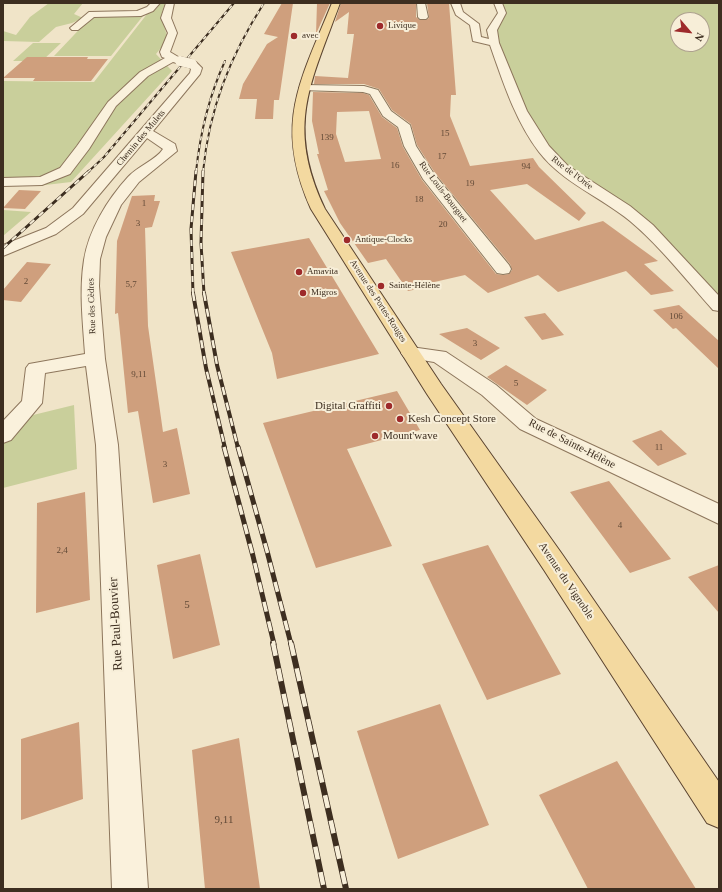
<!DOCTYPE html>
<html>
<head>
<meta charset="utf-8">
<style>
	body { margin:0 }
	#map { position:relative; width:722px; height:892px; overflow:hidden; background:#f0e4c8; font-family:Georgia,serif }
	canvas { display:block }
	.frame { position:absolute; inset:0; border:4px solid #3d2e20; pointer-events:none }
	.north { position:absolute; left:670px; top:12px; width:40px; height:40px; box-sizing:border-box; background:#f7eed8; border:1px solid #ada18e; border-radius:50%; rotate:118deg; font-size:11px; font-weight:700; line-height:16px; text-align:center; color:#3d2e20 }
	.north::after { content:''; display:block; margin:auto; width:14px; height:18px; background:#9e2a2b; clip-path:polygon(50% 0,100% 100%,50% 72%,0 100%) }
</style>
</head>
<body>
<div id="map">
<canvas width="722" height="892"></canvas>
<div class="frame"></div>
<div class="north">N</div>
</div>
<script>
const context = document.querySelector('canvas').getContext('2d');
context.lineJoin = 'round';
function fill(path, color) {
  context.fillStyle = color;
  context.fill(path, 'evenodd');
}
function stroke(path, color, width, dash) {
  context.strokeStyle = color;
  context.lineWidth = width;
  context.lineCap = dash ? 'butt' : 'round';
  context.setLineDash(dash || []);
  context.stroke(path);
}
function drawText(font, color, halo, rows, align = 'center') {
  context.font = font + ' Georgia,serif';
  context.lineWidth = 4;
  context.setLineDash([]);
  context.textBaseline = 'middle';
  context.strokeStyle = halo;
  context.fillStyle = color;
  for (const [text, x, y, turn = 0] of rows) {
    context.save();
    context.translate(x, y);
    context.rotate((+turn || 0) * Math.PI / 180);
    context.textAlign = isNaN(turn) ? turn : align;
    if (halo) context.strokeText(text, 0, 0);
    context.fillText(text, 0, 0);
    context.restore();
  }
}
fill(new Path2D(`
	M49,3H83L74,14L83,18L72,23L56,27L39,42L3,41V31L16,35L30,17Z
	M161,3H165L161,16L168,39L156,54L172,71L71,182L37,186L3,177V81L94,82L147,14L156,9Z
	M498,3H719V306L665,245L544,151L494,44L499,21ZM678,20H702V44H678Z
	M92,16H143L111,56H54Z
	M33,43H61L42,61H13Z
	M3,210L31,212L3,236Z
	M74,405L77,469L3,488V442L25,417Z`), '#c9cf9b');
fill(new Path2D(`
	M282,3H293L279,100H274L273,119H255L257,99H239L243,84L267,44L278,37L264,34Z
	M317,3H330L316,34Z
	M341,3H416V17L420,20H426L429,18L427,3H449L456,95H451L450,116L470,166L533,158L539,167L586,213L579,221L527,184L490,190L535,240L603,221L658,261L644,264L674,291L651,295L626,271L558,292L538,275L488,293L465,275L430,283L433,286L408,291L386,259L368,263L340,223L324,191L328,190L317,154H319L312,121L313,92L363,93L369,95L382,117L397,128L403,147L422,180L496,274L503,275L509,274L512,270L510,264L435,173L417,145L411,124L392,110L379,89L364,84H314L315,76L348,78L354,34H347L349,12L335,22ZM369,111L381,159L345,162L336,134L337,112Z
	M27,57H88L87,59H108L91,81H33L35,78H3Z
	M19,190L41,191L25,209L3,208Z
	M155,195L154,201H160L152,227L145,228L148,326L163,432L177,428L190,494L153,503L138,411L128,413L118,313L115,314L117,241L132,196Z
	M309,238L379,354L277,379L272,353L231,252Z
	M27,262L51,264L21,302L3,300V290Z
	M679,305L719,341V369L676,328L673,329L653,310Z
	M545,313L564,335L542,340L524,317Z
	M467,328L500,348L481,360L439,334Z
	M506,365L547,390L527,405L487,377Z
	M397,391L420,430L347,449L392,546L316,568L263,423Z
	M661,430L687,454L658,466L632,441Z
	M609,481L671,559L630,573L570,492Z
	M85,492L90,600L36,613L37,503Z
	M488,545L561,674L487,700L422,564Z
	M200,554L220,645L173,659L157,565Z
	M719,565V613L688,577Z
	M440,704L489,825L398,859L357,731Z
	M79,722L83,799L21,820V739Z
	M239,738L260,889H205L192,750Z
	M617,761L696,889H588L539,795Z`), '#cf9f7d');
const minor = new Path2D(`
	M151,3H160L153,11L141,16L94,17L78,30H72L70,28L89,12L137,11L147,7Z
	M166,3H174L171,18L177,33L170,52L185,61L184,63L180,64L173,62L148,76L116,106L89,149L70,174L42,185L3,186V178L40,177L60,168L77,146L108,102L140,72L165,58L162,57L160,52L168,33L161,18Z
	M417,3H425L428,17L426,19H420L418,17Z
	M451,3H460L463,12L479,24L481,37L489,39L487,30L498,13L494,3H502L506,13L497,30L499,43L527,111L549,146L568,166L630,206L653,225L719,296V311L713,310C686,280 661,247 630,221C601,197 563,183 539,152C515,120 503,82 490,45L473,41L470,25L456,15Z
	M192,61L196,62L202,68L200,74L153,131L175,144L177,151L139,182L121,205L106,237L100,259L99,286L105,359L118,445L148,889H112L96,445L86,366L45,373L42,403L11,440L3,443V421L22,401L26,368L29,364L85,354C83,323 79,291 84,260C89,229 108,199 128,177C138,166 156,160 163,149L147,138L83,214L56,234L3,256V245L46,228L73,208L190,73L191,69L187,64Z
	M305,85L364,86L378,90L391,111L410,125L416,146L434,174L509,265L511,269L509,273L503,274L497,273L423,179L404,146L398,127L383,116L370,94L363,92L301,90L299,88L301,86Z
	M411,347L446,352L496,385L536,419L719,504V524L520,429L482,395L434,362L404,357L401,353L404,349Z`);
const major = new Path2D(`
	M332,3H340C311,83 285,125 325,209L441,384L562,554L719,782V828L707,823L544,570L427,394L311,209C273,124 300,82 332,3Z`);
stroke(minor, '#8d765c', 2);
stroke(major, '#5b4430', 2);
fill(minor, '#faf1dc');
fill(major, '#f3d9a0');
const railFar4 = new Path2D(`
	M88,172L104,157L234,3
	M196,172C200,134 209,96 225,61
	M203,172C209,109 230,56 264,3`);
const railFar3 = new Path2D(`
	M203,171L201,243L204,294
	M3,248L89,171
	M193,294L191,229L196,171`);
const railFar2 = new Path2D(`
	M193,293L206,368L225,448
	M204,293L217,365L238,448`);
const railFar1 = new Path2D(`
	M224,447L253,556L274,644
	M238,447L267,551L291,644`);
const rail = new Path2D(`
	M273,643L324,889
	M291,643L346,889`);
stroke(railFar4, '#3d2e20', 2);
stroke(railFar3, '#3d2e20', 3);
stroke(railFar2, '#3d2e20', 4);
stroke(railFar1, '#3d2e20', 5);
stroke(rail, '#3d2e20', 6);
stroke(railFar4, '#f7eed8', 1.5, [4]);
stroke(railFar3, '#f7eed8', 2, [6]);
stroke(railFar2, '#f7eed8', 2.5, [8]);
stroke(railFar1, '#f7eed8', 3.5, [10]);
stroke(rail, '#f7eed8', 4.5, [13]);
const minorBridge = new Path2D(`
	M180,61L192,64`);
stroke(minorBridge, '#8d765c', 10, []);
stroke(minorBridge, '#faf1dc', 10);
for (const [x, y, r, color] of [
	[380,26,4,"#9e2a2b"],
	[294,36,4,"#9e2a2b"],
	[347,240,4,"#9e2a2b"],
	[299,272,4,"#9e2a2b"],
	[381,286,4,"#9e2a2b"],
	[303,293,4,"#9e2a2b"],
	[389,406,4,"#9e2a2b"],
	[400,419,4,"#9e2a2b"],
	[375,436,4,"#9e2a2b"]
]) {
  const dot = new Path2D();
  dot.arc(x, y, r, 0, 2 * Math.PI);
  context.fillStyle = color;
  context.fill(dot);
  stroke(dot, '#f7eed8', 1.5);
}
drawText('9px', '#3d2e20', '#f7eed8', [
	["Livique",388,26],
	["avec",302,36],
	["Antique-Clocks",355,240],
	["Amavita",307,272],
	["Sainte-Hélène",389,286],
	["Migros",311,293]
], 'left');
drawText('9px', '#624a37', null, [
	["15",445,134],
	["139",327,138],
	["17",442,157],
	["16",395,166],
	["94",526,167],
	["19",470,184],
	["18",419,200],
	["1",144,204],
	["3",138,224],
	["20",443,225],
	["2",26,282],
	["5,7",131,285],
	["106",676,317],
	["3",475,344],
	["9,11",139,375],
	["5",516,384],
	["11",659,448],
	["3",165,465],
	["4",620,526],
	["2,4",62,551]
]);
drawText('9px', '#3d2e20', '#f7eed8', [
	["Chemin des Mulets",141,138,-50],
	["Rue de l'Orée",572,173,37],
	["Rue Louis-Bourguet",443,192,53],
	["Avenue des Portes-Rouges",378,301,57],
	["Rue des Cèdres",92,306,-92]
]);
drawText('11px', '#3d2e20', '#f7eed8', [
	["Digital Graffiti",381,406,"right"],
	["Kesh Concept Store",408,419],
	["Mount'wave",383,436]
], 'left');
drawText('11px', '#3d2e20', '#f7eed8', [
	["Rue de Sainte-Hélène",572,444,27],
	["Avenue du Vignoble",566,581,56]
]);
drawText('11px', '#624a37', null, [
	["5",187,605],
	["9,11",224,820]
]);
drawText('13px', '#3d2e20', '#f7eed8', [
	["Rue Paul-Bouvier",116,624,-93]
]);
</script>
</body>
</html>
